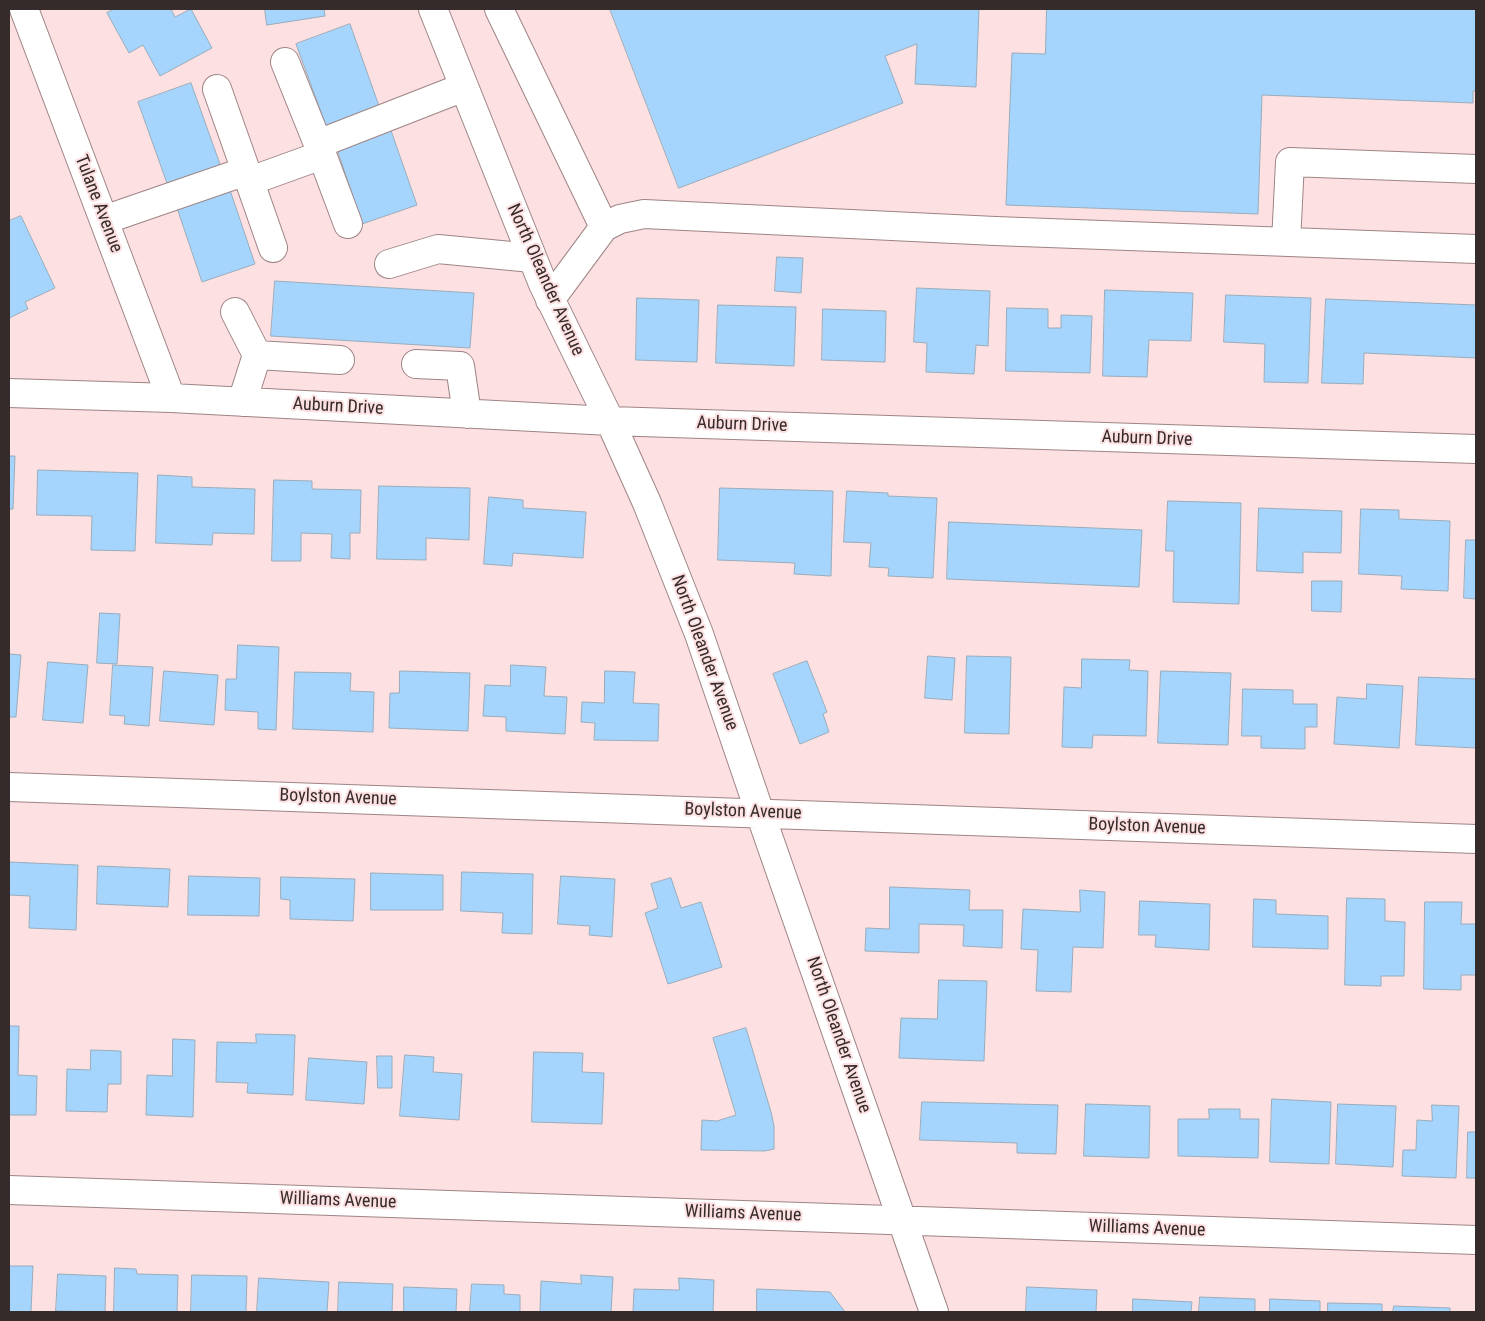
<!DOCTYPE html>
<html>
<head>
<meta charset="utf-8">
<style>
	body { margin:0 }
	#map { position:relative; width:1485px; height:1321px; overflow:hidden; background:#fde0e1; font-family:"Roboto Condensed",sans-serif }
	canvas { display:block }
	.frame { position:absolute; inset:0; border:10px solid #352b2b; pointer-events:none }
</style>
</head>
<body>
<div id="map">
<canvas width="1485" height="1321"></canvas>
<div class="frame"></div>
</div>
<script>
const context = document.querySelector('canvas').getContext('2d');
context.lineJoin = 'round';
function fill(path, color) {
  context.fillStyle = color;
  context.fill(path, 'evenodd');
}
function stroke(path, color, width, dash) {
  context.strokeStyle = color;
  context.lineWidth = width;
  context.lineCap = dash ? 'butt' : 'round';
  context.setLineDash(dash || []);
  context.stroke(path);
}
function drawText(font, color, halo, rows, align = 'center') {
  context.font = font + ' "Roboto Condensed",sans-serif';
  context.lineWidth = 4;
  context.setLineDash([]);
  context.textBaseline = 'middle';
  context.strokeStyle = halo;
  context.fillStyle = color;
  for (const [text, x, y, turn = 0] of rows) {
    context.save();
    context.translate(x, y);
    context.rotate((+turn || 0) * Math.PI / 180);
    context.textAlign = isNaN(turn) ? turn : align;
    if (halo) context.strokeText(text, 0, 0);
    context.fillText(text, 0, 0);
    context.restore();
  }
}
const building = new Path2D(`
	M114,9H171L175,17L191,9L212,48L160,76L143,45L129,53L107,13Z
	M265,9H324L325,16L267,25Z
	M610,9H979L976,87L915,84L917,44L885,56L903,103L679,188Z
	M1047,9H1476V91H1473V103L1262,95L1258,214L1006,205L1012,53L1045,54Z
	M350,24L379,106L326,126L296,44Z
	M191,83L221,167L168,186L138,102Z
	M388,122L417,205L362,224L334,140Z
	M227,181L255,264L202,282L174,199Z
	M21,216L55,288L25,302L28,309L9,318V221Z
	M777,257L803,258L801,293L775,291Z
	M275,281L474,293L470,348L271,336Z
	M917,288L990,291L988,346L976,345L974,374L926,372L927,343L914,342Z
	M1105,290L1193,293L1191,341L1149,340L1147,377L1103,376Z
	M1226,295L1311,298L1308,383L1264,382L1265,344L1224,342Z
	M637,298L699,300L697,362L636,360Z
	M1326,299L1476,305V358L1364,353L1363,384L1322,383Z
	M718,305L796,307L794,366L716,363Z
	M1007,308L1048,309V328H1061V315L1092,316L1090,373L1006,371Z
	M823,309L886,311L885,362L822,360Z
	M9,456H15L13,509H9Z
	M38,470L138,473L135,551L91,550L92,516L37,515Z
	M158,475L192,477V487L255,489L254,534L213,533L212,545L156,543Z
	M274,480L312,481V489L361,490L360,533H350V559L331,558L332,534L301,533V561H272Z
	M379,486L470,488L469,540L426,538V560L377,559Z
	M720,488L833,491L831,576L794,574L795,563L718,560Z
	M847,491L888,493V496L937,498L933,578L888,576L889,568L869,567L871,543L844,542Z
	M489,497L523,500V508L586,512L583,558L513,553L512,566L484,564Z
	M1168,501L1241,503L1239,604L1173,602L1174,551H1166Z
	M1259,508L1342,511L1341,553L1303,552V573L1257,571Z
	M1361,509L1399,510V519L1450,521L1448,591L1401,589L1402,576L1359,574Z
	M949,522L1142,530L1139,587L947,579Z
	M1466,540H1476V599L1464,598Z
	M1312,581H1342L1341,612L1312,611Z
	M100,613L120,614L117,664L97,663Z
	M238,645L279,647L276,730L258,729V712L225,710L226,679H236Z
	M9,654L21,655L16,717H9Z
	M928,656L955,658L952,700L925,698Z
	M967,656L1011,657L1009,734L965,733Z
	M1082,659L1130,660L1129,670L1148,671L1146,736L1093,735L1092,748L1062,747L1064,687L1081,688Z
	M807,661L827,712L823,714L829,732L800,744L773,674Z
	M48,662L88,665L83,723L43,720Z
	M113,665L153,667L149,726L124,724L125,716L110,715Z
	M511,665L546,667L544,696L567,697L565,734L506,731V717L483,716L485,685L510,686Z
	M164,671L218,675L214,725L160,721Z
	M400,671L470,673L468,731L389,728L390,693H399Z
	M605,671L635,672L633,703L659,704L658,741L594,740L595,723L581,722L582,702L604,703Z
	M1161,671L1231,673L1228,745L1158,743Z
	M295,672L351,673L350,691L374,692L373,732L293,729Z
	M1419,677L1476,679V748L1416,745Z
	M1367,684L1403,686L1399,748L1334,744L1337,697L1366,699Z
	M1243,689L1293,690V704H1317V727H1305V749L1261,748V736H1242Z
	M9,862L78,865L76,930L29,928L30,896L9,895Z
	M98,866L170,869L168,907L97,904Z
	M462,872L533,874L532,934L502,933L503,913L461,911Z
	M371,873L443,875V910H371Z
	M189,876L260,878L259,916L188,915Z
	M561,876L615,879L612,937L589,935L590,926L558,924Z
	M281,877L355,879L353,921L290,919V900L281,899Z
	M671,878L681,908L701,902L722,967L668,984L645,913L658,908L651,884Z
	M890,887L970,890L969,910H1003L1002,948L963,946L964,925L919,924V953L865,951L866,928L889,929Z
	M1080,890L1105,892L1103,948L1073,947L1071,992L1036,991L1038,950L1021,949L1023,909L1080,912Z
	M1347,898L1385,899V921L1405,922L1404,976H1381V986L1345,985Z
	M1254,899L1276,900V914L1328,916V949L1253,947Z
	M1140,901L1210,904L1209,950L1155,947L1156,935H1139Z
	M1425,902H1462L1461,924H1476V975H1461V990L1424,989Z
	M939,980L987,981L984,1061L899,1058L901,1018L937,1019Z
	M9,1026H19L18,1075L37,1076L36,1115H9Z
	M746,1028L771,1112L774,1126V1149L765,1151L701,1150L702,1120L717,1121L736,1115L713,1038Z
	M256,1034L295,1035L293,1095L247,1093L248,1083L216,1082L217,1042L256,1043Z
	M173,1039L195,1040L193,1117L146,1115L147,1075L172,1076Z
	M91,1050L121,1051V1084H108L107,1112L66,1111L67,1069L90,1070Z
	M534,1052L583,1053L582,1072L604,1073L602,1124L532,1122Z
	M405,1055L434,1057L433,1072L462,1074L459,1120L400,1116Z
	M377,1056H392V1088H378Z
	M309,1058L367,1062L364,1104L306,1100Z
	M1272,1099L1331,1102L1329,1164L1270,1162Z
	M922,1102L1058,1105L1056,1154L1017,1153V1143L920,1140Z
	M1086,1104L1150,1106L1149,1158L1084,1156Z
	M1338,1104L1396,1106L1393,1167L1336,1164Z
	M1432,1105L1459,1106L1456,1178L1402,1176L1403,1150H1416L1417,1120L1432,1121Z
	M1209,1109H1240V1119H1259L1258,1158L1178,1156V1119H1209Z
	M1468,1132H1476V1178H1467Z
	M9,1266H33L31,1312H9Z
	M115,1268L136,1269L137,1274L178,1275L177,1312H114Z
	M58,1274L106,1276L105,1312L56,1311Z
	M192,1275L247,1276L246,1312H191Z
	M581,1275L613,1277L611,1312H540L541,1281L581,1284Z
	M259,1278L329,1282L327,1312H257Z
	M679,1278L714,1280L713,1312H633L634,1289L679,1290Z
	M339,1282L393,1284L392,1312H338Z
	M472,1284L504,1285V1294L520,1295V1312H470Z
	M404,1287L457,1289L456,1312H404Z
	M1027,1287L1097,1290L1096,1312H1026Z
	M757,1289L830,1292L845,1312H757Z
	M1200,1297L1255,1299V1312H1199Z
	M1133,1299L1192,1302L1191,1312H1133Z
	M1270,1299L1320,1301V1312H1270Z
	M1328,1303L1382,1304V1312H1328Z
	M1394,1306L1450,1308V1312H1393Z`);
fill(building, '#a5d5fc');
stroke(building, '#99acbc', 1);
const minor = new Path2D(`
	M24,9L171,398
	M433,9L543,284L610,421L647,503L699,634L760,813L934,1312
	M499,9L604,227
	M285,62L318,144L464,87
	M318,144L348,224
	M246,171L273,248
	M250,181L322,155
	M104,220L246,171L217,89
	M1286,242L1290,162L1476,169
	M389,264L438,249L532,258
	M550,300L604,227L620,219L644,214L995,231L1476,249
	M235,312L257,355
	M416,364L460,366L467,414
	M9,393L171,398L610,421L1476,449
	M242,402L257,355L340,360
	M9,787L1476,839
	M9,1190L1476,1240`);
stroke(minor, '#9e8485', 30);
stroke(minor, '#fff', 28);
drawText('18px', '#352b2b', '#fde0e1', [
	["Tulane Avenue",98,204,69],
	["North Oleander Avenue",545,280,66],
	["Auburn Drive",338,407,3],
	["Auburn Drive",742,425,2],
	["Auburn Drive",1147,439,2],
	["North Oleander Avenue",704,653,70],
	["Boylston Avenue",338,798,2],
	["Boylston Avenue",743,812,2],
	["Boylston Avenue",1147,827,2],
	["North Oleander Avenue",838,1035,71],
	["Williams Avenue",338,1201,2],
	["Williams Avenue",743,1214,2],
	["Williams Avenue",1147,1229,2]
]);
</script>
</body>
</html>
